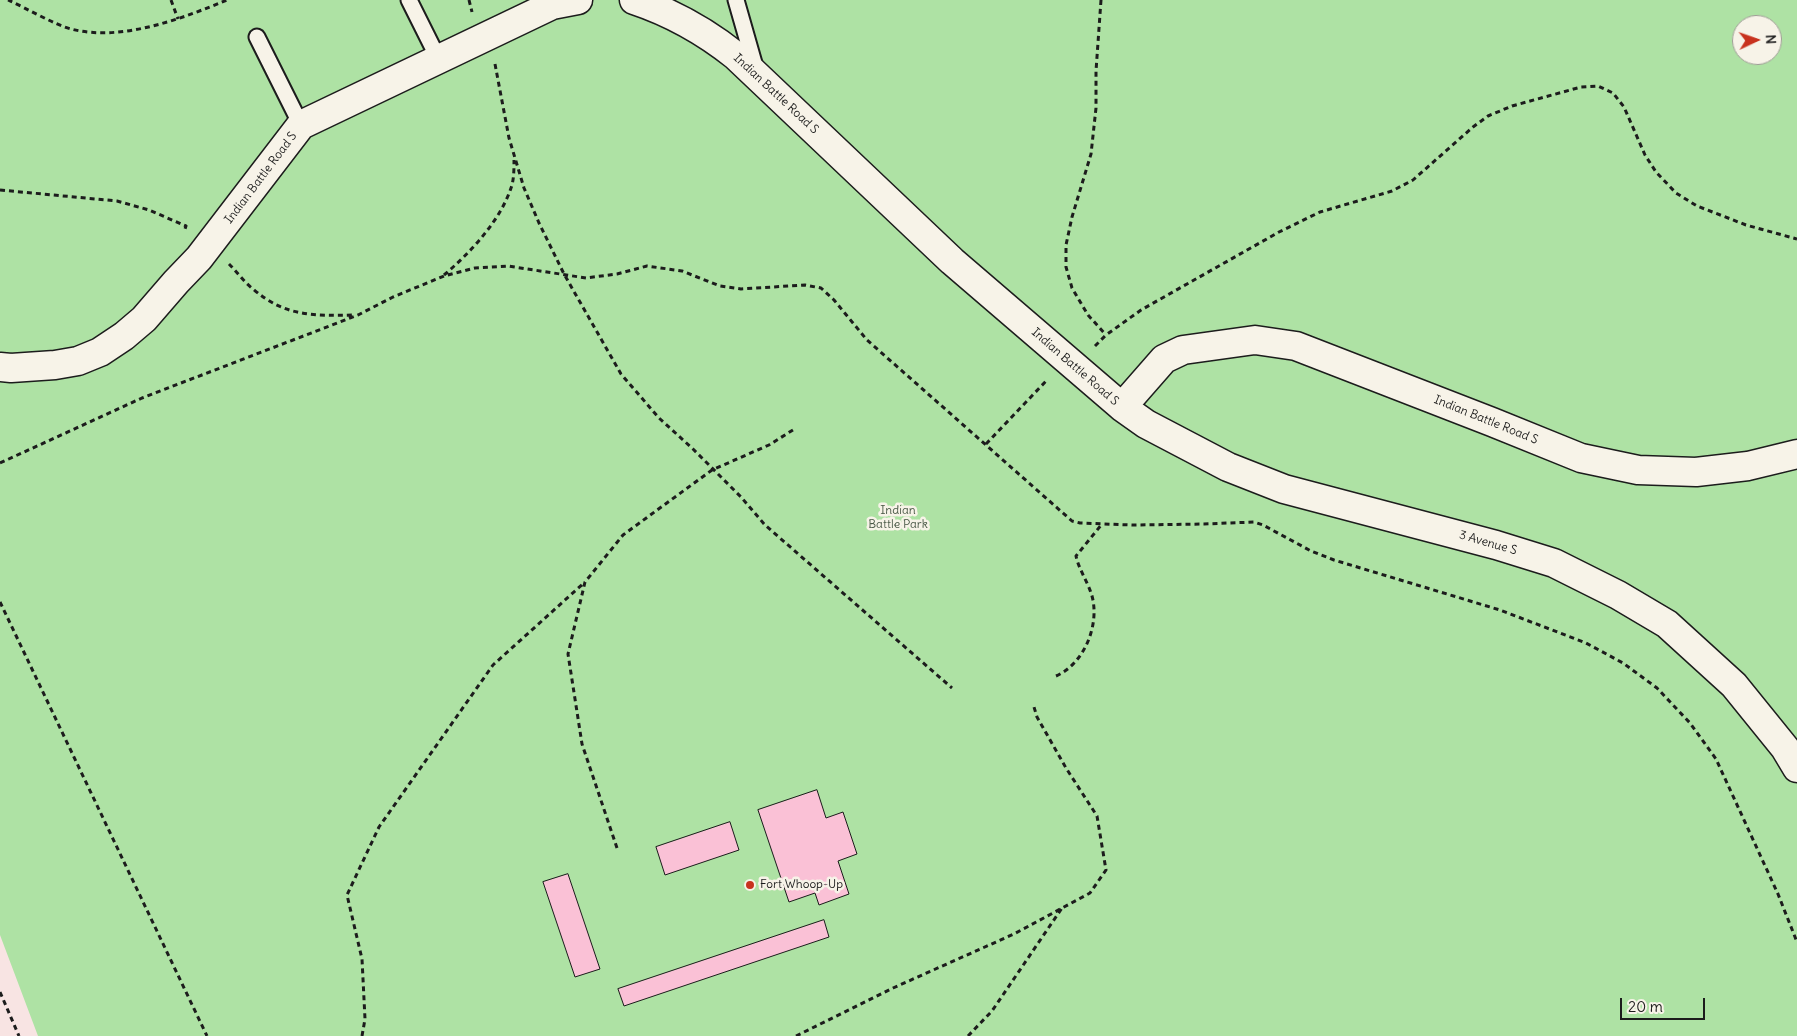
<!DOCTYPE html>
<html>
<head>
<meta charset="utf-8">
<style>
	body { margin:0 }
	#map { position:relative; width:1797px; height:1036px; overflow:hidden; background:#f8e4e3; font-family:Delius,sans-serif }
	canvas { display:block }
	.north { position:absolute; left:1732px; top:15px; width:50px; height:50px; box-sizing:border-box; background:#f7f3e8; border:1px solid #9f9d96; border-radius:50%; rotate:87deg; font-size:14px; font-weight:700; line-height:20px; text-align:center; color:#1c1c1c }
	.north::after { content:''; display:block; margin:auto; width:18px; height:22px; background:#c8321e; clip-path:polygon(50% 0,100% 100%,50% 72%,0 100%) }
	.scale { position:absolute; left:1620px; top:998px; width:85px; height:22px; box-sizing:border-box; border:2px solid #1c1c1c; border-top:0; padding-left:6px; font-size:15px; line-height:18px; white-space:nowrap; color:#1c1c1c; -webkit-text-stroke:4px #f7f3e8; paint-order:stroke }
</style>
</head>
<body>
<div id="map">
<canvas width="1797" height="1036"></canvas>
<div class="north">N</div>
<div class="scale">20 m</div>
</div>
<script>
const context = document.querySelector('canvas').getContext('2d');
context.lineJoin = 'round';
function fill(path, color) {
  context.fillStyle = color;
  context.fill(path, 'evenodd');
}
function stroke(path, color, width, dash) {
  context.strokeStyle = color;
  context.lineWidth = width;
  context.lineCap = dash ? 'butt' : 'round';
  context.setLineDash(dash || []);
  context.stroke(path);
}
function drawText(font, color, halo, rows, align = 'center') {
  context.font = font + ' Delius,sans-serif';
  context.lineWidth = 5;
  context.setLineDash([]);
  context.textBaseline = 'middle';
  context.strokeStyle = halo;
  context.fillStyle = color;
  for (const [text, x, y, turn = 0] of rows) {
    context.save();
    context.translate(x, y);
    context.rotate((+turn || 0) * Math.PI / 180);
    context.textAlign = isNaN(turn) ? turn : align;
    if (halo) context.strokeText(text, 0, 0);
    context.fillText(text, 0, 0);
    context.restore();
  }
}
fill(new Path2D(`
	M0,0H1797V1036H38L0,935ZM1742,25H1772V55H1742Z`), '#aee2a4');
const building = new Path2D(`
	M817,790L826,818L843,812L857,854L838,861L849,894L819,905L815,893L789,902L758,810Z
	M730,822L739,850L665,875L656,847Z
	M568,874L600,969L575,977L543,882Z
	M824,920L829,937L624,1006L618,989Z`);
fill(building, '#fac1d6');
stroke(building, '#1c1c1c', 1);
const lane = new Path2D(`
	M409,0L439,60
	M736,0L756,70
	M257,37L301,125`);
const street = new Path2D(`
	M634,0C670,12 706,32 736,56L952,261L1122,407L1146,424L1228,467L1284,489L1496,545L1554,563L1618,595L1667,624L1734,685L1785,748L1797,768
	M0,367L11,368L55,365L78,361L100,352L124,336L144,319L176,282L199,258L301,125L552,5L578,0
	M1122,407L1164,359L1183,350L1255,340L1296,346L1492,422L1581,458L1638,470L1696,472L1748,466L1797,454`);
stroke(lane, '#1c1c1c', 19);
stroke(street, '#1c1c1c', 31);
stroke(new Path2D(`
	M8,0C26,8 53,24 71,29C121,42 181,19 227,0
	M171,0L178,19
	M469,0L472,12
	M1101,0L1096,71V108L1091,154L1072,217L1066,245V267L1072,288L1088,315L1106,335
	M495,64L509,138L524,188L539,223L564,274L621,374L659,418L693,449L741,497L765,525L952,688
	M0,190L117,201L149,210L186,226L185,229
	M229,264C237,272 244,282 253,289C285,317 315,316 355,315
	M444,275C470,253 500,221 511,188C514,180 514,169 514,160
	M1095,346L1106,335L1141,310L1279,232L1320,212L1392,191L1413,180L1473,127L1488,116L1512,106L1581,87L1598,86L1613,93L1624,107L1645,155L1656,172L1676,193L1697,206L1746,225L1797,239
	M986,444L1048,379
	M0,463L142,398L358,315L393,297L444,276L475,268L508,266L586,278L617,274L647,266L682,271L720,286L741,289L805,285L821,288L834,300L867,340L1072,521L1080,523L1132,525L1204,524L1254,522L1263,525L1311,551L1334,560L1500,610L1586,643L1623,663L1657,688L1690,723L1716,759L1778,894L1797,942
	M0,602L207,1036
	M1056,676C1084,664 1100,625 1092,596C1088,582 1079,570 1076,556L1102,524
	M617,848L582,744L568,654L585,582L623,535L712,470L769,445L796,428
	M0,992L19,1036
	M362,1036L365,1019L362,959L347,895L379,827L493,665L585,582
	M796,1036L893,988L1014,934L1090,893L1106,870L1097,816L1066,768L1037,717L1034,707
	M968,1036L992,1011L1062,908`), '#1c1c1c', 3, [5, 4]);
stroke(lane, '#f7f3e8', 15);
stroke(street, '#f7f3e8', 28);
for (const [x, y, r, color] of [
	[750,885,5,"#c8321e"]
]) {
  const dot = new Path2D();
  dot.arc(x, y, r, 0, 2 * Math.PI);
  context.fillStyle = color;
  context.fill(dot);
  stroke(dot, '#f7f3e8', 2);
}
drawText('12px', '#1c1c1c', '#f7f3e8', [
	["Indian Battle Road S",776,94,43],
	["Indian Battle Road S",261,178,-53],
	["Indian Battle Road S",1075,367,41],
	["Indian Battle Road S",1486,420,22],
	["3 Avenue S",1488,543,16]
]);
drawText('12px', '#485745', '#f7f3e8', [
	["Indian",898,511],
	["Battle Park",898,525]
]);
drawText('12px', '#1c1c1c', '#f7f3e8', [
	["Fort Whoop-Up",760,885]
], 'left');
</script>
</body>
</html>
